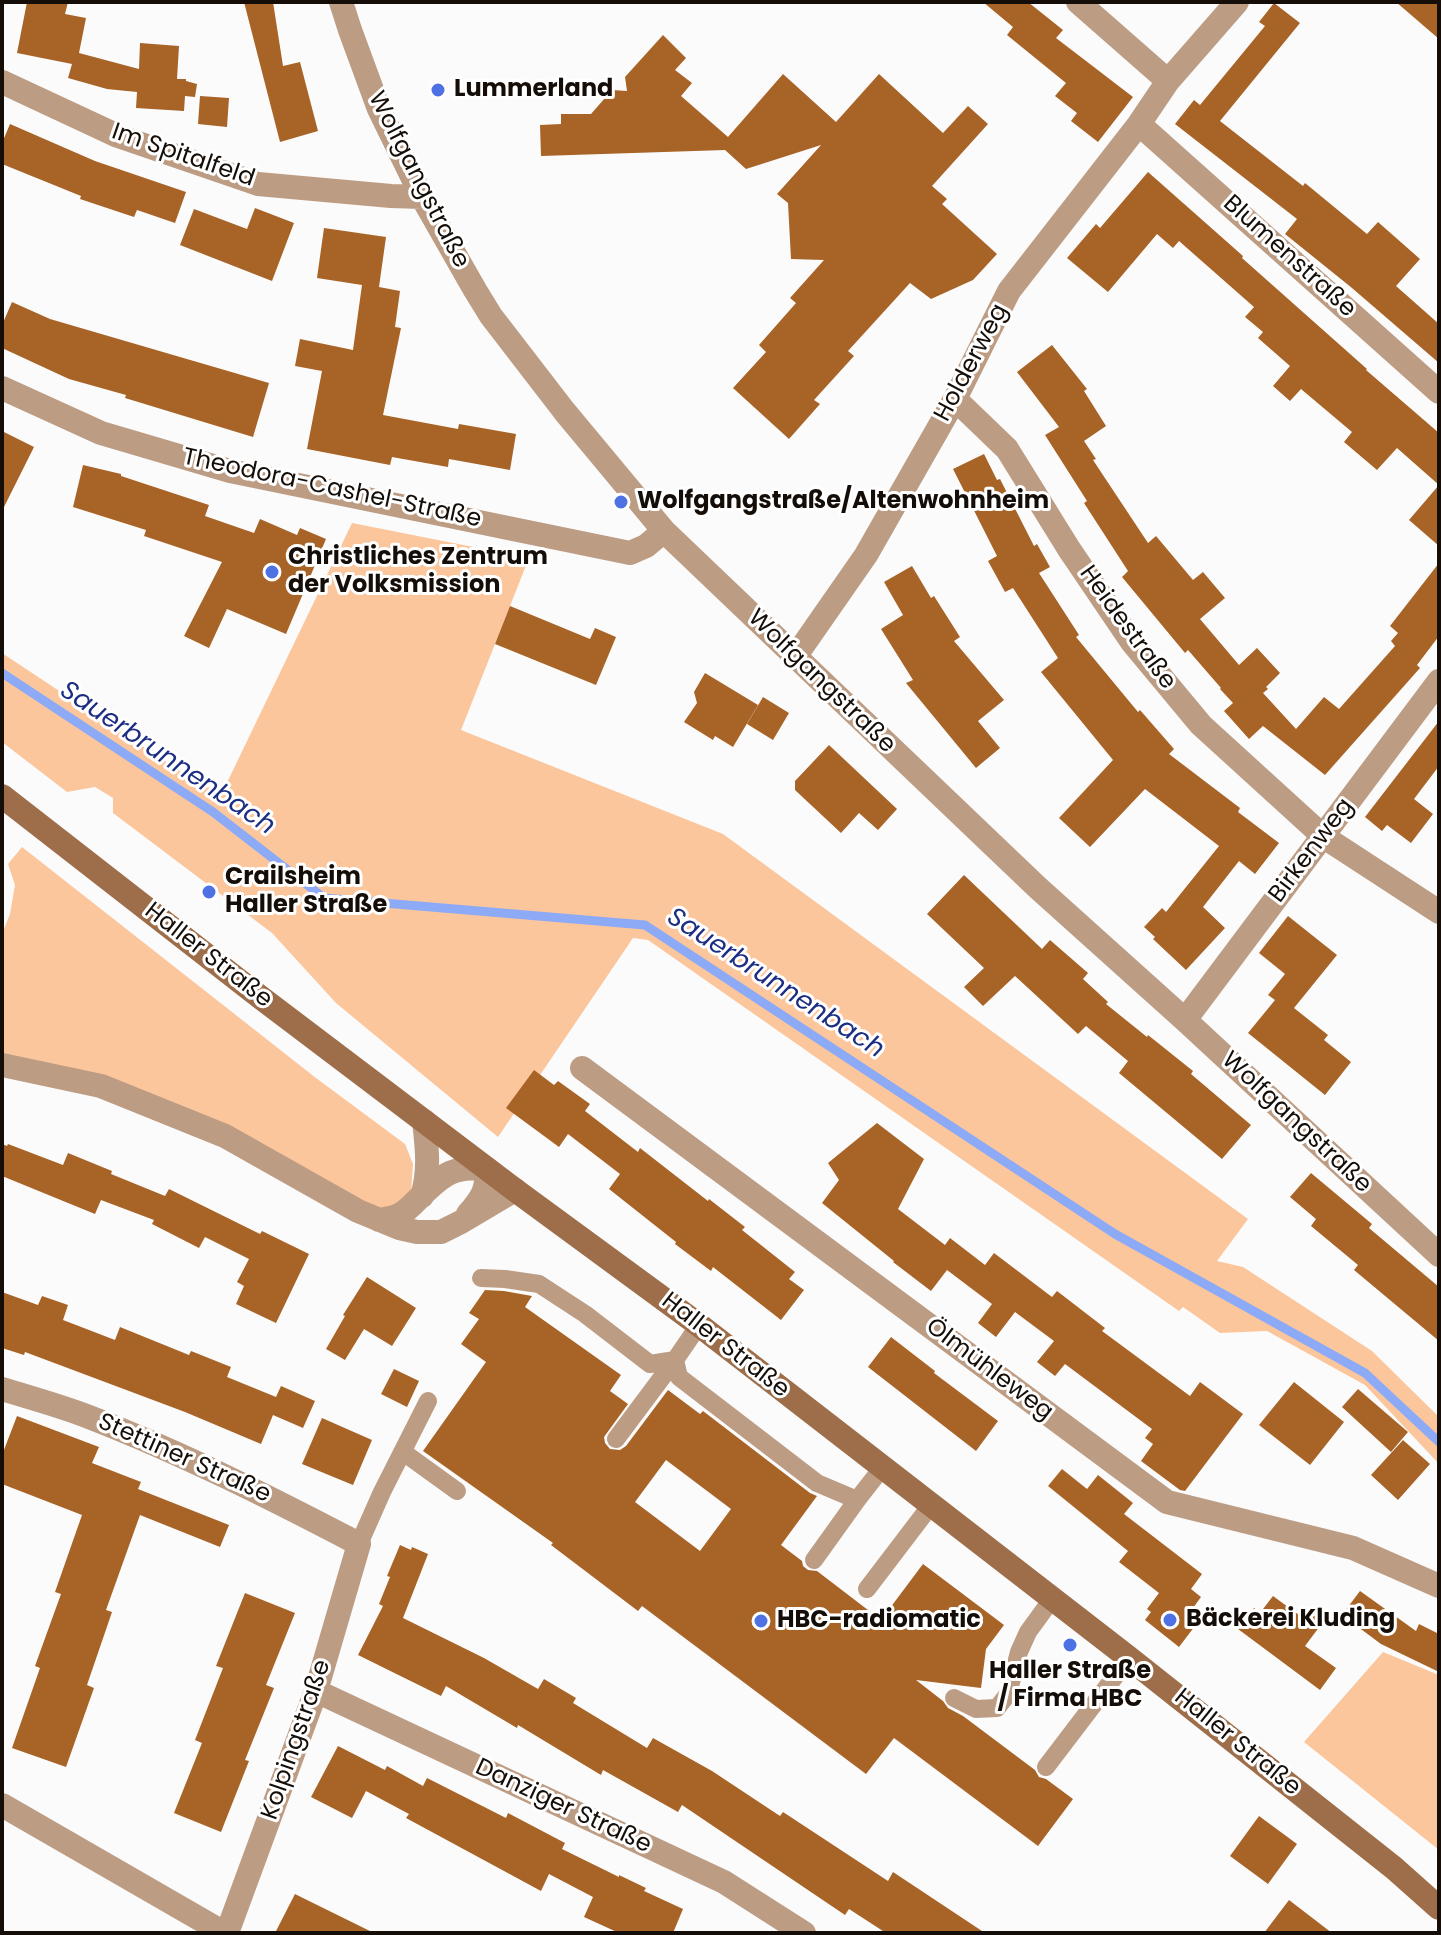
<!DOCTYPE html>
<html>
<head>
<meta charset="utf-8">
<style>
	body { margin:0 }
	#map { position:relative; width:1441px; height:1935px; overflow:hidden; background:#fbfbfb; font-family:Poppins,sans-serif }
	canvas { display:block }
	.frame { position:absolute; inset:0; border:4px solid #150e08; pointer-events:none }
</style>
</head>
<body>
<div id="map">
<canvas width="1441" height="1935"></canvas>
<div class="frame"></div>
</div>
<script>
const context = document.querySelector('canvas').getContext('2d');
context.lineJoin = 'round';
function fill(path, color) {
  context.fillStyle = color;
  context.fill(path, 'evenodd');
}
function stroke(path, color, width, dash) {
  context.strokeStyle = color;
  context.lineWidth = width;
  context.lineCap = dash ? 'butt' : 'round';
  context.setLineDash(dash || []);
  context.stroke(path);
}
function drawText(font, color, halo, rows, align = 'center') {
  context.font = font + ' Poppins,sans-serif';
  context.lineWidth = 6;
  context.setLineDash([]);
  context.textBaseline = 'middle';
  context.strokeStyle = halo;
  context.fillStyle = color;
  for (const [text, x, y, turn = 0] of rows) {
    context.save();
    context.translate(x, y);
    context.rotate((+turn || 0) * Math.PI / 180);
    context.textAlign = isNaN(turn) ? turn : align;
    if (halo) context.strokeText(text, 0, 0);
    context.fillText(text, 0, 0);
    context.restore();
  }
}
fill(new Path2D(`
	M352,523L529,558L461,730L723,834L1248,1219L1217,1261L1243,1267L1372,1351L1439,1417V1464L1365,1385L1267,1331L1220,1333L1183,1307L1179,1311L648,940L633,938L498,1137L336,1003L272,933L113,813V798L95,787L67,792L2,742V653L198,783L222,793Z
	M22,847L316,1078L405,1144L413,1164L410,1208L379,1220L225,1136L2,1065V934L10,914L15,885L8,864Z
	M1383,1652L1439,1675V1850L1304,1742Z`), '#fcc69d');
stroke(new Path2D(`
	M2,673L213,812L324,898L645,925L1115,1234L1365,1373L1439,1442`), '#8daaf6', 9);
fill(new Path2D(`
	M27,2H68L65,14L86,18L79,53L139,69L140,43L179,46L177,79H186V81L197,84L195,97L185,96L184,111L136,108L137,92L107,89L68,78L72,64L17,53Z
	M244,2H273L283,66L300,62L318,131L280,142Z
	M983,2H1028L1063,30L1056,38L1133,97L1098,142L1071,121L1077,113L1055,96L1066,83L1007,35L1013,27Z
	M1396,2H1439V39Z
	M1274,3L1300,23L1220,121L1303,186L1305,183L1367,234L1378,222L1420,259L1396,286L1439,324V363L1352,288L1285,234L1297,219L1175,124L1194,100L1200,105L1265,26L1259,22Z
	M663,35L686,58L675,70L692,83L681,96L728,137L783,74L836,122L879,74L943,133L968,106L988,124L932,186L947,199L942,204L997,254L973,280L931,299L910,283L848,351L854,356L814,400L820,404L789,439L733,388L766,352L759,345L796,303L790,298L824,260L791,259L788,203L777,194L821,145L746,169L725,150L541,156L540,125L561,124V114H591L612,90L627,91L625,77Z
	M200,96L229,98L227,127L198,124Z
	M10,124L95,161L186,192L175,223L137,210L134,217L80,199L81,196L2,164V143Z
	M1148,172L1243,256L1242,258L1367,369L1366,370L1439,433V485L1397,448L1377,470L1344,442L1352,432L1301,389L1290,401L1273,386L1290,366L1258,338L1263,332L1245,317L1254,307L1179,241L1173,248L1157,234L1108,292L1067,258L1096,224L1100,228Z
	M255,208L294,223L272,281L180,245L194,209L247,229Z
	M324,228L386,237L379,287L400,291L395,327L401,328L383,415L458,429L459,424L516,434L510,470L449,459L448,467L392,457L390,465L307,449L322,371L295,366L300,339L353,350L362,285L317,278Z
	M12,302L50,319L269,383L253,437L125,398L126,395L69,379L2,348V325Z
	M1052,345L1087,389L1084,391L1106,426L1084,441L1096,459L1093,460L1148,543L1156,536L1193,580L1203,572L1225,598L1200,619L1239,665L1257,648L1280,673L1266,687L1268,689L1263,693L1296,729L1324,697L1339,709L1395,646L1391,641L1398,633L1390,626L1439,563V636L1417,665L1420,668L1325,775L1263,726L1249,739L1224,711L1233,703L1220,689L1221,688L1188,650L1185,653L1122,577L1128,571L1084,503L1087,501L1045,435L1059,427L1017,372Z
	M2,431L34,447L2,511Z
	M984,454L997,480L1000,479L1034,546L1037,544L1050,567L1039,573L1079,635L1076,637L1138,712L1140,710L1174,749L1169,754L1240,808L1238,812L1279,843L1255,874L1239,861L1203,907L1225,928L1186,970L1153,939L1155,937L1144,927L1162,908L1166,912L1219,846L1145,789L1090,847L1059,818L1113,760L1041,672L1058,658L1013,588L1005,592L988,561L997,556L953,469Z
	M83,465L121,474V476L209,505L205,516L254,533L260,519L297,535L300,528L326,539L286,634L227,609L209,648L184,636L222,562L144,536L146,530L73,507Z
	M1439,485V546L1409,520Z
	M912,566L931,598L934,596L960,637L954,641L1004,700L978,721L1000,748L976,768L906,683L913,680L881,629L903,615L884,582Z
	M510,606L590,639L595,628L616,637L596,685L495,644Z
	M705,673L758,705L733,747L715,736L713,740L684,722L697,703L694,692Z
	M763,697L789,713L773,740L747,724Z
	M1439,721V766L1414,799L1433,814L1411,843L1387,825L1382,831L1365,817Z
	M829,745L897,809L878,830L859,813L841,833L795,790V781Z
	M964,875L1042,949L1050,940L1088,973L1083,979L1108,1002L1106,1004L1147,1037L1148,1035L1193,1071L1191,1074L1251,1125L1222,1159L1119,1073L1128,1061L1086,1026L1078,1034L1015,976L983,1006L964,987L984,968L927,914Z
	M1288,916L1337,955L1294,1008L1328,1035L1324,1040L1351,1062L1325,1095L1248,1033L1275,1000L1268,995L1285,974L1259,953Z
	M534,1070L554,1085L558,1081L590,1104L585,1111L638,1152L640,1148L708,1201L709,1199L745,1227L742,1230L795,1272L789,1279L804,1290L781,1320L713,1267L711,1271L675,1244L676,1242L609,1189L620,1174L568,1134L559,1147L506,1108Z
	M877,1123L924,1159L898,1209L945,1245L950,1238L985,1265L994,1253L1052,1297L1057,1291L1105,1328L1102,1331L1190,1396L1200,1382L1243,1414L1185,1491L1180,1490L1141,1461L1153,1444L1145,1438L1152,1429L1065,1364L1055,1376L1037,1362L1054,1341L1015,1312L996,1337L978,1323L992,1304L947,1270L931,1291L893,1262L894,1261L822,1203L839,1180L828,1163Z
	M2,1144L7,1146L8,1144L63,1165L68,1153L112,1171L111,1174L165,1196L169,1189L260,1234L262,1231L309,1254L276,1323L236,1304L244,1286L237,1282L249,1259L205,1237L199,1248L152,1224L154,1220L101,1200L95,1214L2,1176Z
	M1311,1173L1372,1224L1369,1228L1439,1287V1341L1354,1270L1358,1265L1311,1226L1316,1219L1290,1197Z
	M367,1277L416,1308L392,1346L364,1329L345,1360L326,1349L345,1316L343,1315Z
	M485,1290L504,1291L532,1296L525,1307L621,1375L610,1391L628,1404L604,1437L605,1443L610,1449L620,1450L626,1446L668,1390L700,1414L703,1411L810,1493L817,1496L781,1545L802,1561L803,1566L808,1570L817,1571L881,1620L923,1564L1004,1625L986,1649L981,1688L916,1680L943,1701L948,1708L963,1716L1035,1770L1039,1777L1046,1779L1073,1799L1038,1846L894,1738L866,1774L642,1606L638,1611L551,1545L553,1543L423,1451L486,1362L461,1344L479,1319L469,1313ZM666,1460L731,1509L700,1551L635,1502Z
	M2,1292L38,1305L42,1296L68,1305L63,1320L115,1340L120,1327L189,1355L191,1351L231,1367L227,1377L276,1397L281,1386L315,1401L303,1428L273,1415L261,1444L185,1412L25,1352L24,1355L2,1348Z
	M891,1337L935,1371L934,1373L998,1421L976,1451L868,1367Z
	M394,1369L419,1381L407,1407L381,1394Z
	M1294,1382L1344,1422L1310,1465L1259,1425Z
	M1358,1389L1408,1432L1391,1452L1342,1407Z
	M17,1416L99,1447L92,1463L141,1482L138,1489L229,1525L220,1547L140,1515L106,1610L112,1612L87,1685L94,1688L66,1767L12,1748L40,1668L35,1666L61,1594L55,1592L82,1515L2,1484V1455Z
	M322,1418L372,1440L353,1485L302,1464Z
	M1403,1440L1430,1464L1398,1500L1371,1475Z
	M1062,1469L1087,1489L1098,1475L1133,1503L1124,1514L1202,1574L1191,1589L1201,1597L1188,1615L1198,1622L1179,1647L1145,1620L1151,1612L1147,1609L1159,1593L1119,1562L1128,1551L1048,1486Z
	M400,1545L411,1550L412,1547L428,1554L403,1618L484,1658L538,1689L544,1679L576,1698L573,1703L647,1748L653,1738L712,1771L780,1816L783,1812L888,1881L893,1872L985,1933H886L849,1909L845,1915L682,1805L678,1812L603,1770L601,1775L518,1725L517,1728L446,1686L441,1696L358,1655L383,1606L379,1604L390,1577L387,1576Z
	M1360,1591L1416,1631L1419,1624L1439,1634V1672L1381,1644L1342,1615Z
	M245,1593L295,1613L266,1685L274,1688L245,1760L249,1761L221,1832L174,1813L202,1743L195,1740L223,1668L216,1666Z
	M1273,1596L1299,1615L1304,1608L1323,1622L1305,1646L1336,1668L1320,1690L1238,1629L1254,1608L1260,1613Z
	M338,1746L385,1770L387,1766L423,1786L427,1778L506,1818L508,1813L565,1843L562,1849L619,1877V1875L646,1888L644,1891L683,1909L673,1933H619L584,1917L593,1897L549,1874L541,1891L406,1818L409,1814L366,1791L352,1818L311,1797Z
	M1259,1816L1297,1844L1268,1884L1230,1856Z
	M295,1894L307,1900L374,1933H275Z
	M1289,1900L1332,1933H1264Z`), '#a86326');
stroke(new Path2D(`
	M481,1278L505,1279L539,1284L585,1314L650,1364L675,1360L616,1439
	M699,1325L675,1360L679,1377L817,1483L857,1500L814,1560
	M403,1452L457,1491
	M857,1500L882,1468
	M359,1544L382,1492L428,1401
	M867,1589L931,1505
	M954,1698L976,1709L997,1708L1008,1694L1019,1652L1028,1632L1052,1599
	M1046,1767L1129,1658`), '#bd9c84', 18);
stroke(new Path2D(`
	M341,2L350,30L379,109L422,197L475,290L491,316L565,412L664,531L1037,887L1185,1020L1439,1255
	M1078,2L1168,81
	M2,82L118,136L258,184L391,196L422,197
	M1139,124L1439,392
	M2,388L101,433L230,471L630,553L646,546L664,531
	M955,399L1007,449L1069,549L1132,642L1201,725L1324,837L1439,912
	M795,657L866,555L955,399L1009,291L1139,124L1168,81L1237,2
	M1185,1020L1439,681
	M2,1065L101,1086L225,1136L358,1211L399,1228L417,1232H441L461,1222L515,1190
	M582,1068L1167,1502L1353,1548L1439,1586
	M422,1196C430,1171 427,1147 424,1121
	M379,1220C384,1219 392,1218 397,1216C407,1212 414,1203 421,1196C443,1174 455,1165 487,1169C487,1190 482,1198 468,1214
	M2,1389C31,1398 61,1406 89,1417C182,1453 271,1498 359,1544L316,1691L227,1933
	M316,1691L724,1882L804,1933
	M2,1805L224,1933`), '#bd9c84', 24);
stroke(new Path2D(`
	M2,796L260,997L515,1190L699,1325L1129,1658L1394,1868L1439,1908`), '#9d6e49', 24);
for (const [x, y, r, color] of [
	[438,90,8,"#4e71e4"],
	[621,502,8,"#4e71e4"],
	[272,572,8,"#4e71e4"],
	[209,892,8,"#4e71e4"],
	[1170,1620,8,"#4e71e4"],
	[761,1621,8,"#4e71e4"],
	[1070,1645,8,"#4e71e4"]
]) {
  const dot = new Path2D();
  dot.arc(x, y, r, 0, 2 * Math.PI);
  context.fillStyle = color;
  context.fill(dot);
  stroke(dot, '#fff', 3);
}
drawText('bold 24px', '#150e08', '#fff', [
	["Lummerland",454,90],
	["Wolfgangstraße/Altenwohnheim",637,502],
	["Christliches Zentrum",288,558],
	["der Volksmission",288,586],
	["Crailsheim",225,878],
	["Haller Straße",225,906],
	["Bäckerei Kluding",1186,1620],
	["HBC-radiomatic",777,1621],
	["Haller Straße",1070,1672,"center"],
	["/ Firma HBC",1070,1700,"center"]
], 'left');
drawText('24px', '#150e08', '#fff', [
	["Im Spitalfeld",183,156,19],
	["Wolfgangstraße",418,180,63],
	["Blumenstraße",1289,257,42],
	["Holderweg",972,363,-62],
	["Theodora-Cashel-Straße",332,489,12],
	["Heidestraße",1127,628,54],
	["Wolfgangstraße",821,682,44],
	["Birkenweg",1312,851,-53],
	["Haller Straße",208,956,38],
	["Wolfgangstraße",1296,1123,43],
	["Haller Straße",725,1346,38],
	["Ölmühleweg",989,1370,37],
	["Stettiner Straße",184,1459,24],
	["Kolpingstraße",297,1740,-71],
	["Haller Straße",1237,1743,39],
	["Danziger Straße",563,1807,25]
]);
drawText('italic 26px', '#1b2e84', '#fff', [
	["Sauerbrunnenbach",167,759,34],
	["Sauerbrunnenbach",775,984,33]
]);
</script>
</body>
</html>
